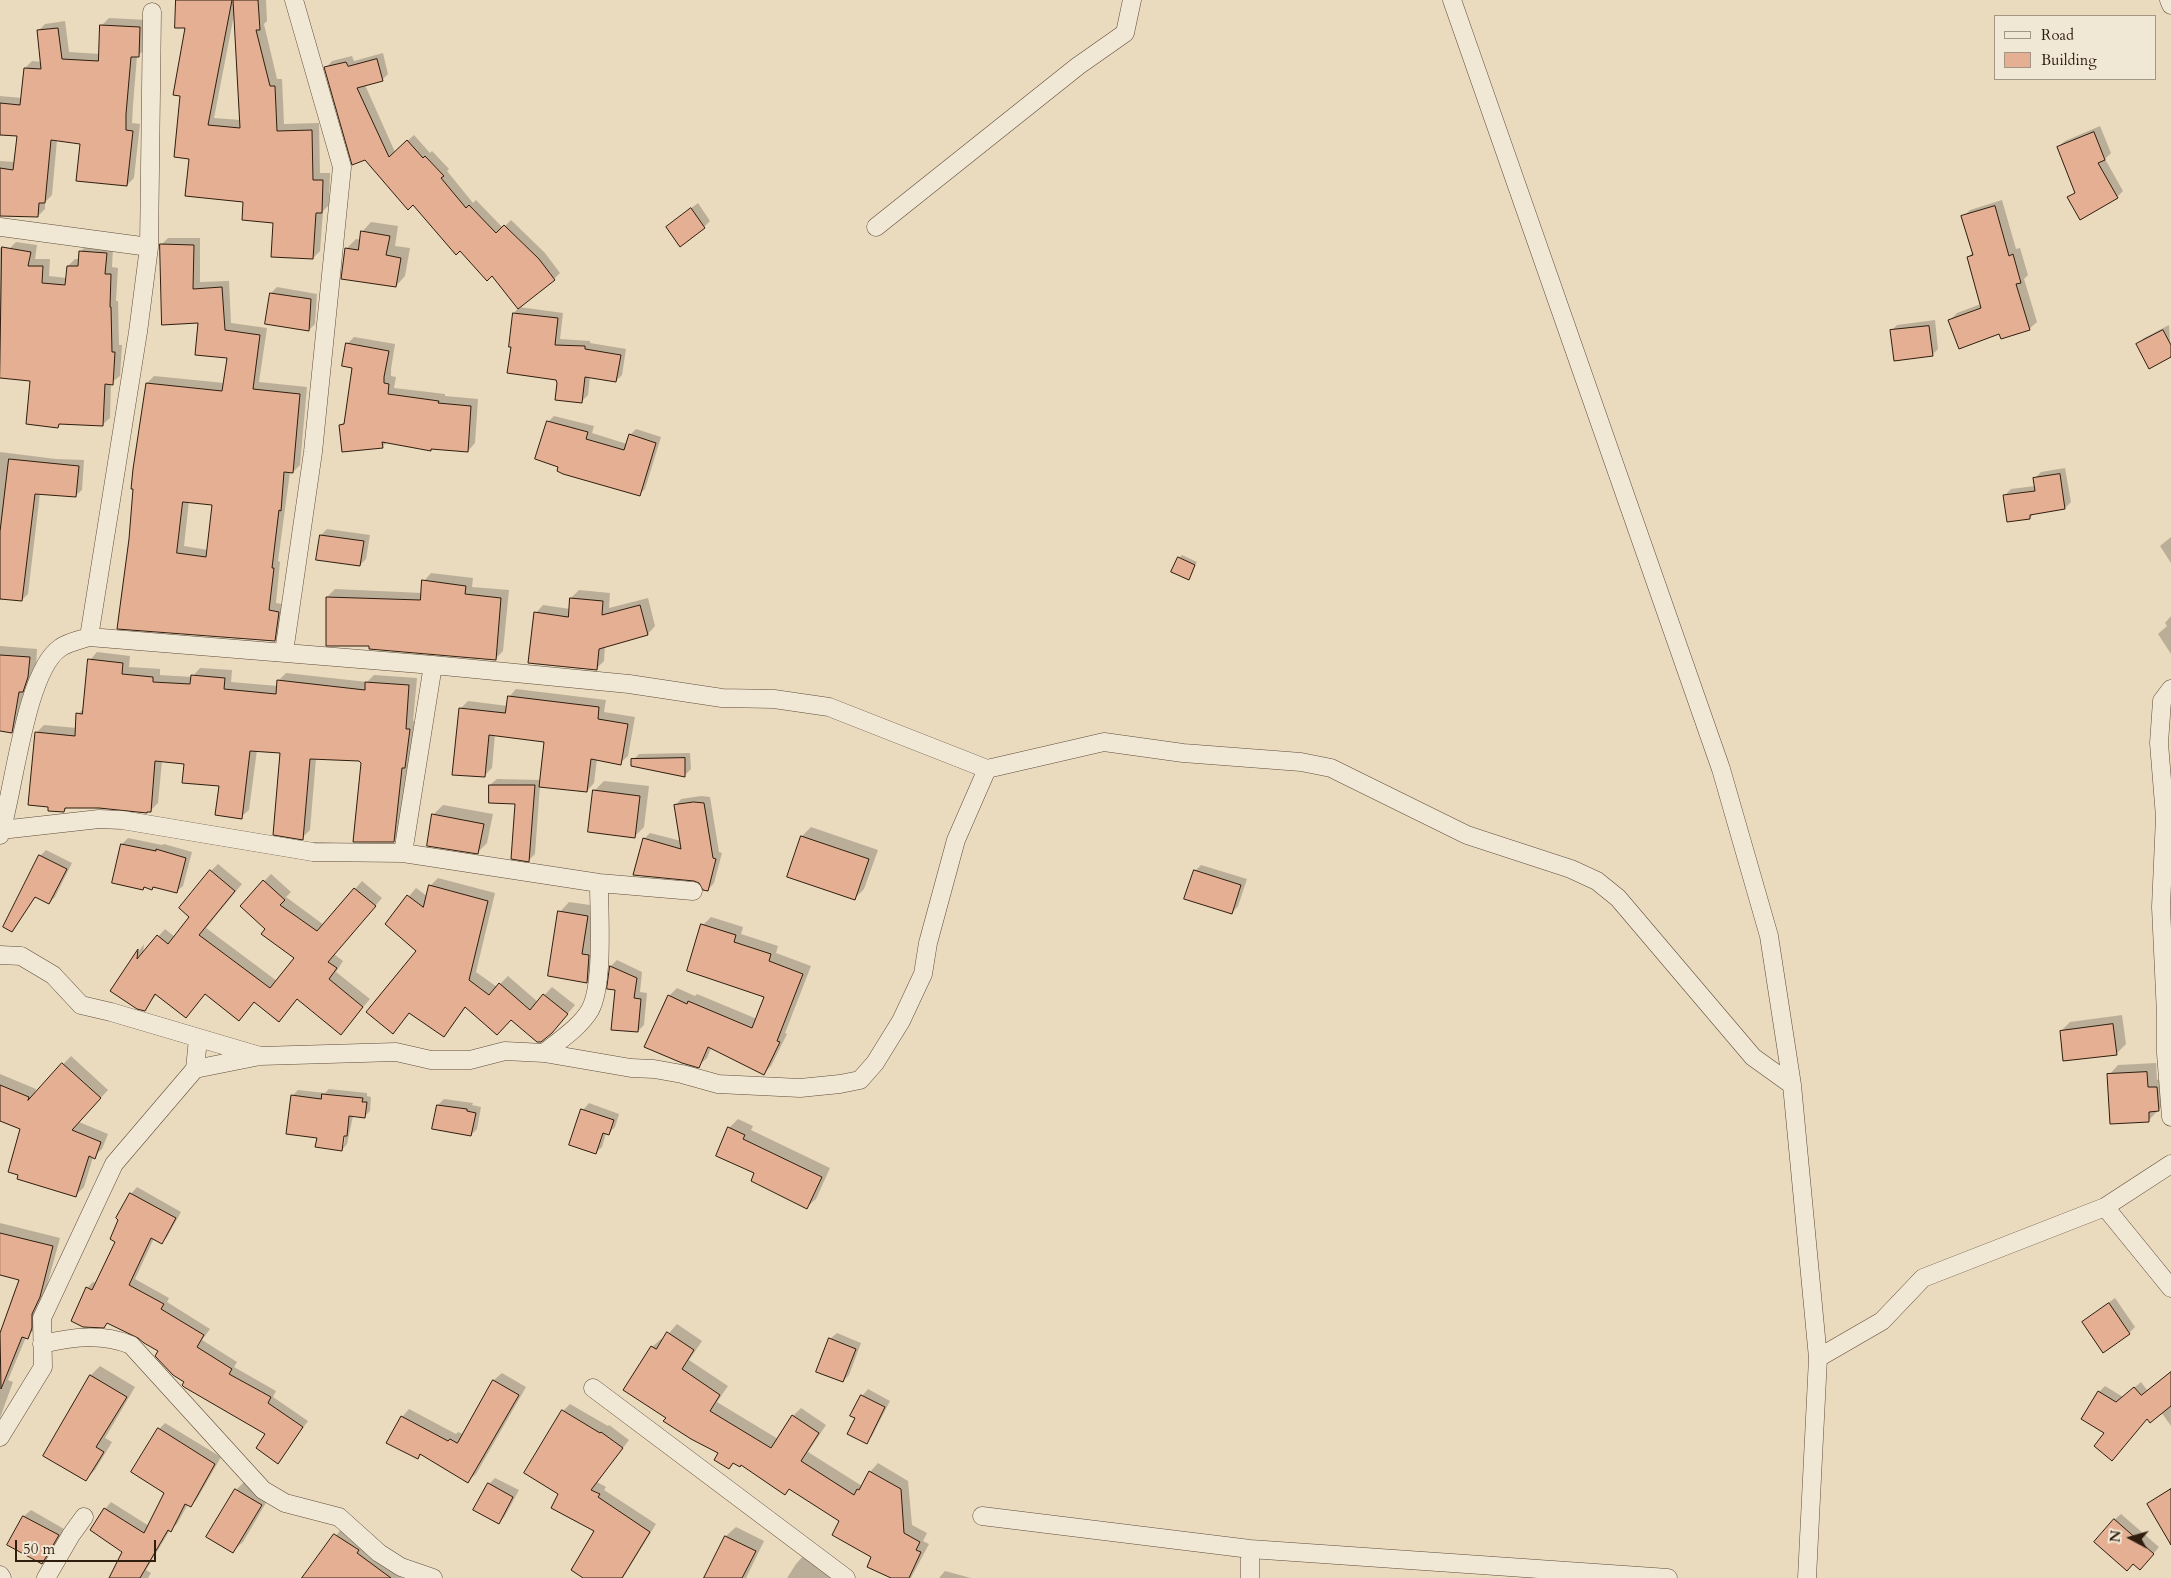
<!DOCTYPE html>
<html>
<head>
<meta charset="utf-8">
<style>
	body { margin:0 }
	#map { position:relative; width:2171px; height:1578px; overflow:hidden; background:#eadabe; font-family:Cardo,serif }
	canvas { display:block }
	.legend { position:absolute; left:1994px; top:15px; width:162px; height:65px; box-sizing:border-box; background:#f1e7d5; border:1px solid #a39685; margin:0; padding:6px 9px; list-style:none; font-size:15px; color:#2f1d0e }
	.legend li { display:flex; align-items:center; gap:10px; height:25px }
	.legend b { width:25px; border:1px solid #a39685 }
	.north { position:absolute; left:2106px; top:1513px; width:50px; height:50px; -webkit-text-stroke:4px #f1e7d5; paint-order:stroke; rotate:276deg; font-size:14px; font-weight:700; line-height:20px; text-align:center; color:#2f1d0e }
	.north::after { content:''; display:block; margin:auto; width:18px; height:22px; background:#2f1d0e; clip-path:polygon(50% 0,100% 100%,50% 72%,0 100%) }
	.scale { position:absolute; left:15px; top:1540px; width:141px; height:22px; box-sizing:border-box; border:2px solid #2f1d0e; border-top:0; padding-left:6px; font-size:15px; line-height:18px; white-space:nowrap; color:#2f1d0e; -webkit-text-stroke:4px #f1e7d5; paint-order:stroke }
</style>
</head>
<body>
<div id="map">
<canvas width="2171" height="1578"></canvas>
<ul class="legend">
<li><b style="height:6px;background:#f1e7d5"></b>Road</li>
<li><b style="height:14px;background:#e4af92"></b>Building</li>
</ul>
<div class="north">N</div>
<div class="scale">50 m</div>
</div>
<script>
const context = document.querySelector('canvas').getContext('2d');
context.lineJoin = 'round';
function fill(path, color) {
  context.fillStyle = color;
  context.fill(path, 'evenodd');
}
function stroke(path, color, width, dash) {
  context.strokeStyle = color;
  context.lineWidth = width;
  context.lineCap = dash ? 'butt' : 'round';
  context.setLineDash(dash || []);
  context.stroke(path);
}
fill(new Path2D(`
	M177,0H266L267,21L264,24L277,79H282L284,124L319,123L320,173H330L329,205L323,211L320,251L313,258L275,222L245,201L191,158L186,27ZM234,15L241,120L214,118Z
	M109,18L147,20L146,49L137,56L133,105L132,123L140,124L134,178L127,185L81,143L57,140L52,195L45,202V209L38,216L0,212V161L15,162L18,135L0,133V96L22,98L25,68L32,61L42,62L38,31L45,24L65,21L69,52L100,54L101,26Z
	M383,53L388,74L382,80L365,85L395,152L414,135L430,153L432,151L449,169L447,171L473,203L476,200L503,228L511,220L545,253L560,273L554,279L492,274L460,250L456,253L326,68L332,61L352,56L354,61Z
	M2100,126L2111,153L2105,159L2123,191L2117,197L2069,198L2076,191L2058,147L2065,141Z
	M2002,200L2016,249L2020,248L2028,275L2024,279L2037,322L2029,329L2000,332L1950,320L1957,313L1981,304L1968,257L1973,252L1963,217L1970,210Z
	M698,203L710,221L704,227H667Z
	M371,222L398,226L395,246L410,248L405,276L396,286L346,249L356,239L361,240L362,232Z
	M168,238H200V282L229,281L231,323L267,328L259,382L307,387L300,465L293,472H290L278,561L280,562L276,603L286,605L282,633L274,640L130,539L147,383L154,376L224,383L228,357L199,322L161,245ZM189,501L213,504L208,550L184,546Z
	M16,242L37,245L35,259H50L49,276L67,278L68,266L75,259H80V252L88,244L113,247L112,267L118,268L116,301H118L119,345H122L120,376L111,383L110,418L102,425L62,423L58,426L32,380L0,376V248L9,249Z
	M277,287L317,294L315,324L309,330L271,293Z
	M519,307L563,313L560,339L590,341V343L626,349L622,375L616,381L590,376L588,395L582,401L513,346L514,313Z
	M1935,320L1938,349L1932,355L1891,331L1897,325Z
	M2169,325L2171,356L2137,344L2144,338Z
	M354,337L395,344L391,369V376L396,377L394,388L445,394V396L478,399L475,443L468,451L387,442L382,447L341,425L346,420L354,366L347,344Z
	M554,416L594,426L592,433L627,444L630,435L636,429L661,437L645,489L639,495L559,466L548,422Z
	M0,452L56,459L84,460L82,490L75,496L40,493L28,594L22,600L0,598Z
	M2065,468L2071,502L2065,508L2034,513L2030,518L2005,495L2011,489L2035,486L2034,479L2041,472Z
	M327,529L370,535L366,559L360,565L321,535Z
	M2171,537V563L2160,546Z
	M1182,555L1197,562L1189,578L1179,558Z
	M431,573L473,578L472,587L509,590L503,651L495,659L371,644L327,597L335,589L422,593L424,581Z
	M579,590L610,593L609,608L648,598L655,626L648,634L605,645L604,661L596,669L536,613L543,605L570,609L571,598Z
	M2171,616V654L2158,634L2167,626L2165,623Z
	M0,646L37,649L36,668L31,682L26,687L19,724L11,732L0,730Z
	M97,652L130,656L129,667L160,669V675L192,677L200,668L232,670L231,682L278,686V681L286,673L367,682L374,675L417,678L413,721L417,722L401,833L393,841L362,762L359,759L316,758L310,830L302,838L281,752L257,750L249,810L241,817L220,785L185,763L162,761L158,803L150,811L68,807L64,811L36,733L44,725L77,728L78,714L84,708L90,660Z
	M516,689L606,700L604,712L635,717L628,756L620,763L597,759L594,783L587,791L540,785L535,854L529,860L516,803L490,785L497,779L541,780L546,741L495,734L492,768L484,776L460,709L468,701L508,706L509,697Z
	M690,753L691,769L685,775L633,760L639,754Z
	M604,781L649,786L644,827L635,836L594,791Z
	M701,796L710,797L719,852L722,853L714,883L708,890L644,839L650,833L681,841L675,806L681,799Z
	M443,805L493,814L487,843L478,852L433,815Z
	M811,827L878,850L864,889L854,899L802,836Z
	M128,838L162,845L164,844L192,852L183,886L176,892L154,886L152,888L145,886L143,889L114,882L122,844Z
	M46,850L72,863L55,897L49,903L36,896L12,930L40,856Z
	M218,864L242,884L206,928L277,981L296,957L241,906L271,874L291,892L286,897L324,925L362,881L382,898L334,954L343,961L336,972L370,999L341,1033L298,998L279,1021L255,1001L239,1019L206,993L186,1016L157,994L144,1009L112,990L144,944L143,954L165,929L175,937L191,917L211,871Z
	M1201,865L1247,879L1238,906L1232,913L1195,871Z
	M438,878L495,893L476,972L497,987L508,976L538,1002L552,987L575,1005L559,1024L511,1019L466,1007L444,1036L410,1012L400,1024L418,951L386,924L416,888L427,896L430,886Z
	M569,902L597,906L591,945L598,946L596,972L586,981L560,912Z
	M711,917L743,927L741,934L778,946L776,953L811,966L785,1033L787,1034L771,1066L763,1074L711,1048L707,1058L698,1066L669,996L677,988L695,996L697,994L757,1019L766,996L703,925Z
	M617,960L642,972L640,992L647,993L644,1025L638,1031L616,989L611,966Z
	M2122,1015L2126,1044L2116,1054L2061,1031L2070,1022Z
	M71,1056L108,1090L79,1122L108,1134L102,1149L93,1157L84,1187L76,1195L22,1128L0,1120V1074L36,1089L35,1094Z
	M2156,1063L2157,1080L2167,1077L2168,1100L2149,1120L2109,1075L2118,1065Z
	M329,1089L367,1093V1096L371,1097L370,1111L364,1117L353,1116L347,1144L342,1150L318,1137L293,1095L298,1090L325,1093ZM344,1129L346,1130L344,1145H342Z
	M444,1099L473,1103L472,1105L481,1107L477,1129L471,1135L438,1105Z
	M589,1103L619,1114L615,1127L608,1134L606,1133L602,1147L595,1153L583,1110Z
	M738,1119L753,1126L751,1130L830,1168L816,1199L807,1207L756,1173L729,1128Z
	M137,1187L181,1212L167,1237L161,1243L154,1238L135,1279L169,1298L167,1302L210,1329L202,1340L237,1362L234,1367L276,1391L273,1397L308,1421L278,1462L267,1434L186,1382L160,1351L136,1334L108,1322L104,1326L87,1288L93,1282L96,1283L116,1241L120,1219L118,1218L131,1194Z
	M0,1223L60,1238L35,1329L26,1337L8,1380L13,1382L0,1418V1335L21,1280L0,1274Z
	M2115,1298L2135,1327L2129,1333L2083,1322Z
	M677,1324L702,1341L689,1360L728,1386L717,1402L778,1439L793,1416L801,1408L826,1425L808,1452L862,1486L870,1472L878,1463L908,1481L912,1525L927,1533L923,1541L929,1544L911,1578H893L841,1521L790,1488L742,1464L734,1462L729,1467L719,1453L667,1417L652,1347L661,1339L663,1340Z
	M837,1333L861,1343L849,1375L843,1381L830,1339Z
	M100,1366L135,1387L105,1438L112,1442L95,1470L85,1480L69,1410L91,1375Z
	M2171,1372V1426L2161,1412L2106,1433L2083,1419L2099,1392L2105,1386L2123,1397L2141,1382L2147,1390Z
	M502,1373L526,1387L476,1474L468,1481L422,1454L417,1458L402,1417L409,1409L456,1434L458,1432L463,1434L494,1380Z
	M868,1389L890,1401L872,1436L866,1442L856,1418L862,1396Z
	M570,1404L608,1426L609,1425L629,1440L597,1482L606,1487L604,1490L656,1524L623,1578H586L596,1531L560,1493L563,1411Z
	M165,1423L221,1457L197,1499L191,1506L188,1504L177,1524L170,1530L146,1570L151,1573L148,1578H110L124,1552L105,1509L111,1502L149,1526L166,1493L159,1429Z
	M495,1478L519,1490L505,1516L499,1523L489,1484Z
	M246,1480L270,1496L243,1542L233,1551L236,1490Z
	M2171,1488V1542L2148,1504Z
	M31,1510L64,1529L48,1557L41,1563L9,1545L24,1516Z
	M2121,1514L2159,1547L2146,1563L2114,1520Z
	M736,1527L764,1541L746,1578H706L726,1536Z
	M342,1528L403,1575L401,1578H303Z
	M805,1554L847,1578H787L796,1564Z
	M945,1571L971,1578H939Z`), '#0003');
const building = new Path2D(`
	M176,0H232L208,125L240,128L233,0H258L260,30H256L270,86H275L277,131L312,130L313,180H323L322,213H316L313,259L271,257L273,223L242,220L243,202L185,196L189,159L174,157L180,96L173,95L185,28H175Z
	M100,25L140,27L139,57H131L126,114V130L133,131L127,186L76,181L80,144L51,140L45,203H39L38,217L0,216V168L13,170L17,136L0,135V103L20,105L24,68L41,69L37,30L58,28L62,59L98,61Z
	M377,59L383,81L357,88L389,157L407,140L423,158L425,156L444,176L441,178L466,208L469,205L496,233L504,225L539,259L555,280L518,309L492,276L487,281L460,251L456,255L413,205L408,210L365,160L352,165L324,67L346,62L348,66Z
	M2094,132L2105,160L2098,163L2118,198L2080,220L2067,197L2075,193L2057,147Z
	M1995,206L2009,256L2013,254L2021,283L2016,284L2030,330L2001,339L1999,334L1959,349L1948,320L1981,308L1967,257L1973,255L1961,216Z
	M691,208L705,228L680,247L666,227Z
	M361,231L390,236L386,255L401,258L396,287L341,279L345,248L358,250Z
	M160,244L194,245L193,289L222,287L225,330L260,335L253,389L300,394L293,473L284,472L281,511L279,510L272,568H274L269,610L279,612L275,641L117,629L129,539L133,489H131L133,469L146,383L222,391L227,358L195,355L198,323L162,325ZM183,502L212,505L206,557L177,553Z
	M2,247L31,252L28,266H43L42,283L65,285L67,266H78L79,251L107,253L105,274H111L110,307H111L112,352H115L113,385L105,384L103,426L59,424L58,428L26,424L30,381L0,378Z
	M270,293L311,299L309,331L265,324Z
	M513,313L558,318L555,345L585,346V349L621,355L616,382L585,377L582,403L555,400L557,383L556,380L507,373L511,347H509Z
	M1929,326L1933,356L1894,361L1890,330Z
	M2163,330L2171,345V357L2149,369L2136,344Z
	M346,343L389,351L384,377V383L389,384L388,394L439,401L438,403L471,406L468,452L431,449V451L382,442L383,448L342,452L339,425L344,424L352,368L342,366Z
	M547,421L588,432L586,439L624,450L629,434L656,443L640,496L563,474L557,471L558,467L535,459Z
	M9,459L79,466L76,497L35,494L22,601L0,599V532Z
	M2060,474L2065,509L2030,515V519L2007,522L2003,495L2035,491L2033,478Z
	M320,535L364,541L360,566L316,560Z
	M1178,557L1195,565L1189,580L1171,572Z
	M422,580L466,586L465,594L501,598L496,660L369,649V646H326V597L420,600Z
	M570,598L603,601L602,615L640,605L648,635L599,649L597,670L528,663L534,612L568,617Z
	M0,655L30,657L28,677L23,692H19L12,733L0,731Z
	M88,659L123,663L122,674L153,677V682L190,684L191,675L225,678L224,689L276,694L277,680L365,690V682L409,685L406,729H410L405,768H402L394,842H353L361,763L359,761L310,759L303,840L273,835L280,753L250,751L242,819L215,815L219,786L182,783L184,764L155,761L151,812H147V813L99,808H65L64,812L48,811V807L28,805L35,732L75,736L76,713L82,714Z
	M508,696L599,707L598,719L628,724L621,765L591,759L587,792L539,787L544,742L489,735L485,777L452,775L459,708L505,713Z
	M685,758V777L631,766V759Z
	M489,785H535L529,862L511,859L515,804L489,803Z
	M593,790L640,796L635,838L588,832Z
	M694,802L704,803L713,858L716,859L708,891L703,890L699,883L694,881L633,875L643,838L681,849L674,805Z
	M432,814L484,824L478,854L427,846Z
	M801,836L869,859L855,900L787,877Z
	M121,844L156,851V849L186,858L177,893L153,887L152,890L144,887L143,890L112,883Z
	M39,855L67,869L49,904L35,897L12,932L3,927Z
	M210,870L235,891L199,935L270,988L294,958L261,934L265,929L240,906L263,880L285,900L280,905L317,931L354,888L376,906L328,962L337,968L329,979L363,1007L341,1035L297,999L279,1022L254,1002L239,1021L205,994L186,1018L155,994L145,1011L137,1009L110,991L138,949L137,959L157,935L168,944L189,917L179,908Z
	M1194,870L1241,885L1232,914L1184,899Z
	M429,885L488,901L469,980L489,995L499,983L530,1010L543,994L568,1014L552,1033L541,1042H537L511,1020L497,1035L465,1007L444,1037L409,1013L393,1034L366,1012L416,951L385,924L407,895L423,907Z
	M558,911L588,916L582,954L589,955L587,983L548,976Z
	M701,924L736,935L734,942L771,954L769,961L803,974L777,1041L780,1042L764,1075L708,1047L699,1068L682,1063L644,1047L668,995L687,1004L688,1001L752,1028L764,997L687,971Z
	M610,966L637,978L634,998L641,999L638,1032L611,1030L615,990L607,989Z
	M2113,1024L2117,1055L2063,1061L2060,1031Z
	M62,1063L101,1098L72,1130L101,1142L95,1159L89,1156L76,1197L17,1179L18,1175L8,1172L20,1129L0,1121V1085L29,1097L28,1100Z
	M2147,1072L2148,1087H2157L2159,1111L2149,1112V1122L2110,1124L2107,1074Z
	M322,1094L363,1098L362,1102H367L365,1118L349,1116L347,1136H344L342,1151L315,1147L317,1138L286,1134L291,1095L321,1099Z
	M437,1105L467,1109V1111L476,1113L471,1136L432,1129Z
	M581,1109L614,1120L609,1135L603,1133L596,1154L569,1145Z
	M728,1127L745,1135L743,1139L822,1177L807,1209L751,1181L754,1173L716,1156Z
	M130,1193L176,1218L162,1244L151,1238L129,1285L164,1304L161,1309L204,1335L197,1347L232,1369L229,1374L271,1397L268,1403L303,1427L278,1464L256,1448L265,1434L184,1387L182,1385L184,1382L173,1375L155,1356L158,1351L144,1343L138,1338L107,1323L104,1328L83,1327L71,1321L86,1287L92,1290L115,1242L110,1239L118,1220L116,1218Z
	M0,1233L53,1246L40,1297L32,1314V1328L28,1339L22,1337L1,1389L0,1333L19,1280L0,1275Z
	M2109,1303L2130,1334L2103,1353L2082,1322Z
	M667,1332L694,1350L682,1369L720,1395L710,1411L771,1448L792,1415L819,1433L801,1461L854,1495L857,1489L859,1490L869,1471L901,1489L904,1533L920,1542L916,1550L921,1552L909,1578H891L867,1567L871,1557L832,1535L839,1521L789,1489L785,1495L741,1465L740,1467L733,1463L729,1469L714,1460L718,1453L691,1439L663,1421L666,1418L623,1390L651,1346L656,1349Z
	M829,1338L856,1349L843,1382L816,1372Z
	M2171,1372V1406L2150,1423L2147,1419L2112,1461L2094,1446L2104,1433L2081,1419L2098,1391L2116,1402L2134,1387L2141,1395Z
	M90,1375L127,1397L96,1447L104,1452L86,1481L43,1456Z
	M493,1380L519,1395L468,1483L420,1454L418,1459L386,1443L401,1416L448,1441L450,1439L457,1443Z
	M861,1395L885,1407L867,1444L847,1434L855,1418L850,1416Z
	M562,1410L600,1433L601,1432L623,1448L591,1490L600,1494L598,1497L650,1532L622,1578H583L571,1570L594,1531L551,1508L558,1494L524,1473Z
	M158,1428L215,1464L191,1507L185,1504L171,1532L168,1530L140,1578H109L122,1552L90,1530L104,1508L144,1533L164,1493L131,1472Z
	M488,1483L513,1497L499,1524L473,1510Z
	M235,1489L262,1505L233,1553L206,1537Z
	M2171,1489V1545L2147,1504Z
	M23,1516L59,1535L42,1564L7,1545Z
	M2114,1519L2154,1554L2140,1570L2133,1564L2127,1571L2094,1542Z
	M334,1534L359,1550L357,1553L391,1578H302Z
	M725,1536L756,1551L742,1578H704Z`);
fill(building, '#e4af92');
stroke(building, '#2f1d0e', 1);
const street = new Path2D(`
	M1452,0L1721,769L1769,936L1792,1085L1818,1358L1807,1578
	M2169,0L2171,5
	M0,227L149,247
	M876,227L1078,66L1125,33L1132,0
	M89,637L138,332L149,247L152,12
	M284,652L313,452L342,167L294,0
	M2171,689L2162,701L2159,743L2165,817L2161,907L2166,1015V1053L2171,1117
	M1,830L99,819L122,820L313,852L403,853L599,883L693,891
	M0,835C14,792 25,672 60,648C68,642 80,640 89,637L433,665L629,684L722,698L774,699L829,707L987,769L1104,742L1183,753L1301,762L1331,768L1467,835L1571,869L1597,881L1618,898L1753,1057L1792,1085
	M403,853L433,665
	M0,955L21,956L53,975L81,1005L111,1012L260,1056L396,1052L431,1060H470L505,1051L544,1053L631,1068L654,1069L682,1074L718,1084L800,1088L840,1084L860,1080L875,1063L901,1021L923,974L928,943L956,840L987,769
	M544,1053C560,1040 580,1027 590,1010C604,985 599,914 599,883
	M195,1069L255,1057
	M2105,1207L2171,1288
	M42,1344C73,1337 101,1333 131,1345L263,1490L285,1503L339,1517L379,1553L401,1567L433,1578
	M1818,1358L1882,1321L1923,1278L2105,1207L2171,1164
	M593,1388L846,1578
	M0,1437L43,1367L42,1318L114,1164L195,1069L198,1039
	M982,1516L1250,1549L1668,1578
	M1250,1549V1578
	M0,1575L2,1578
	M46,1578L71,1535L84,1517`);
stroke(street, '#5e4c3a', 19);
stroke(street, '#f1e7d5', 18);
</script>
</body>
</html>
